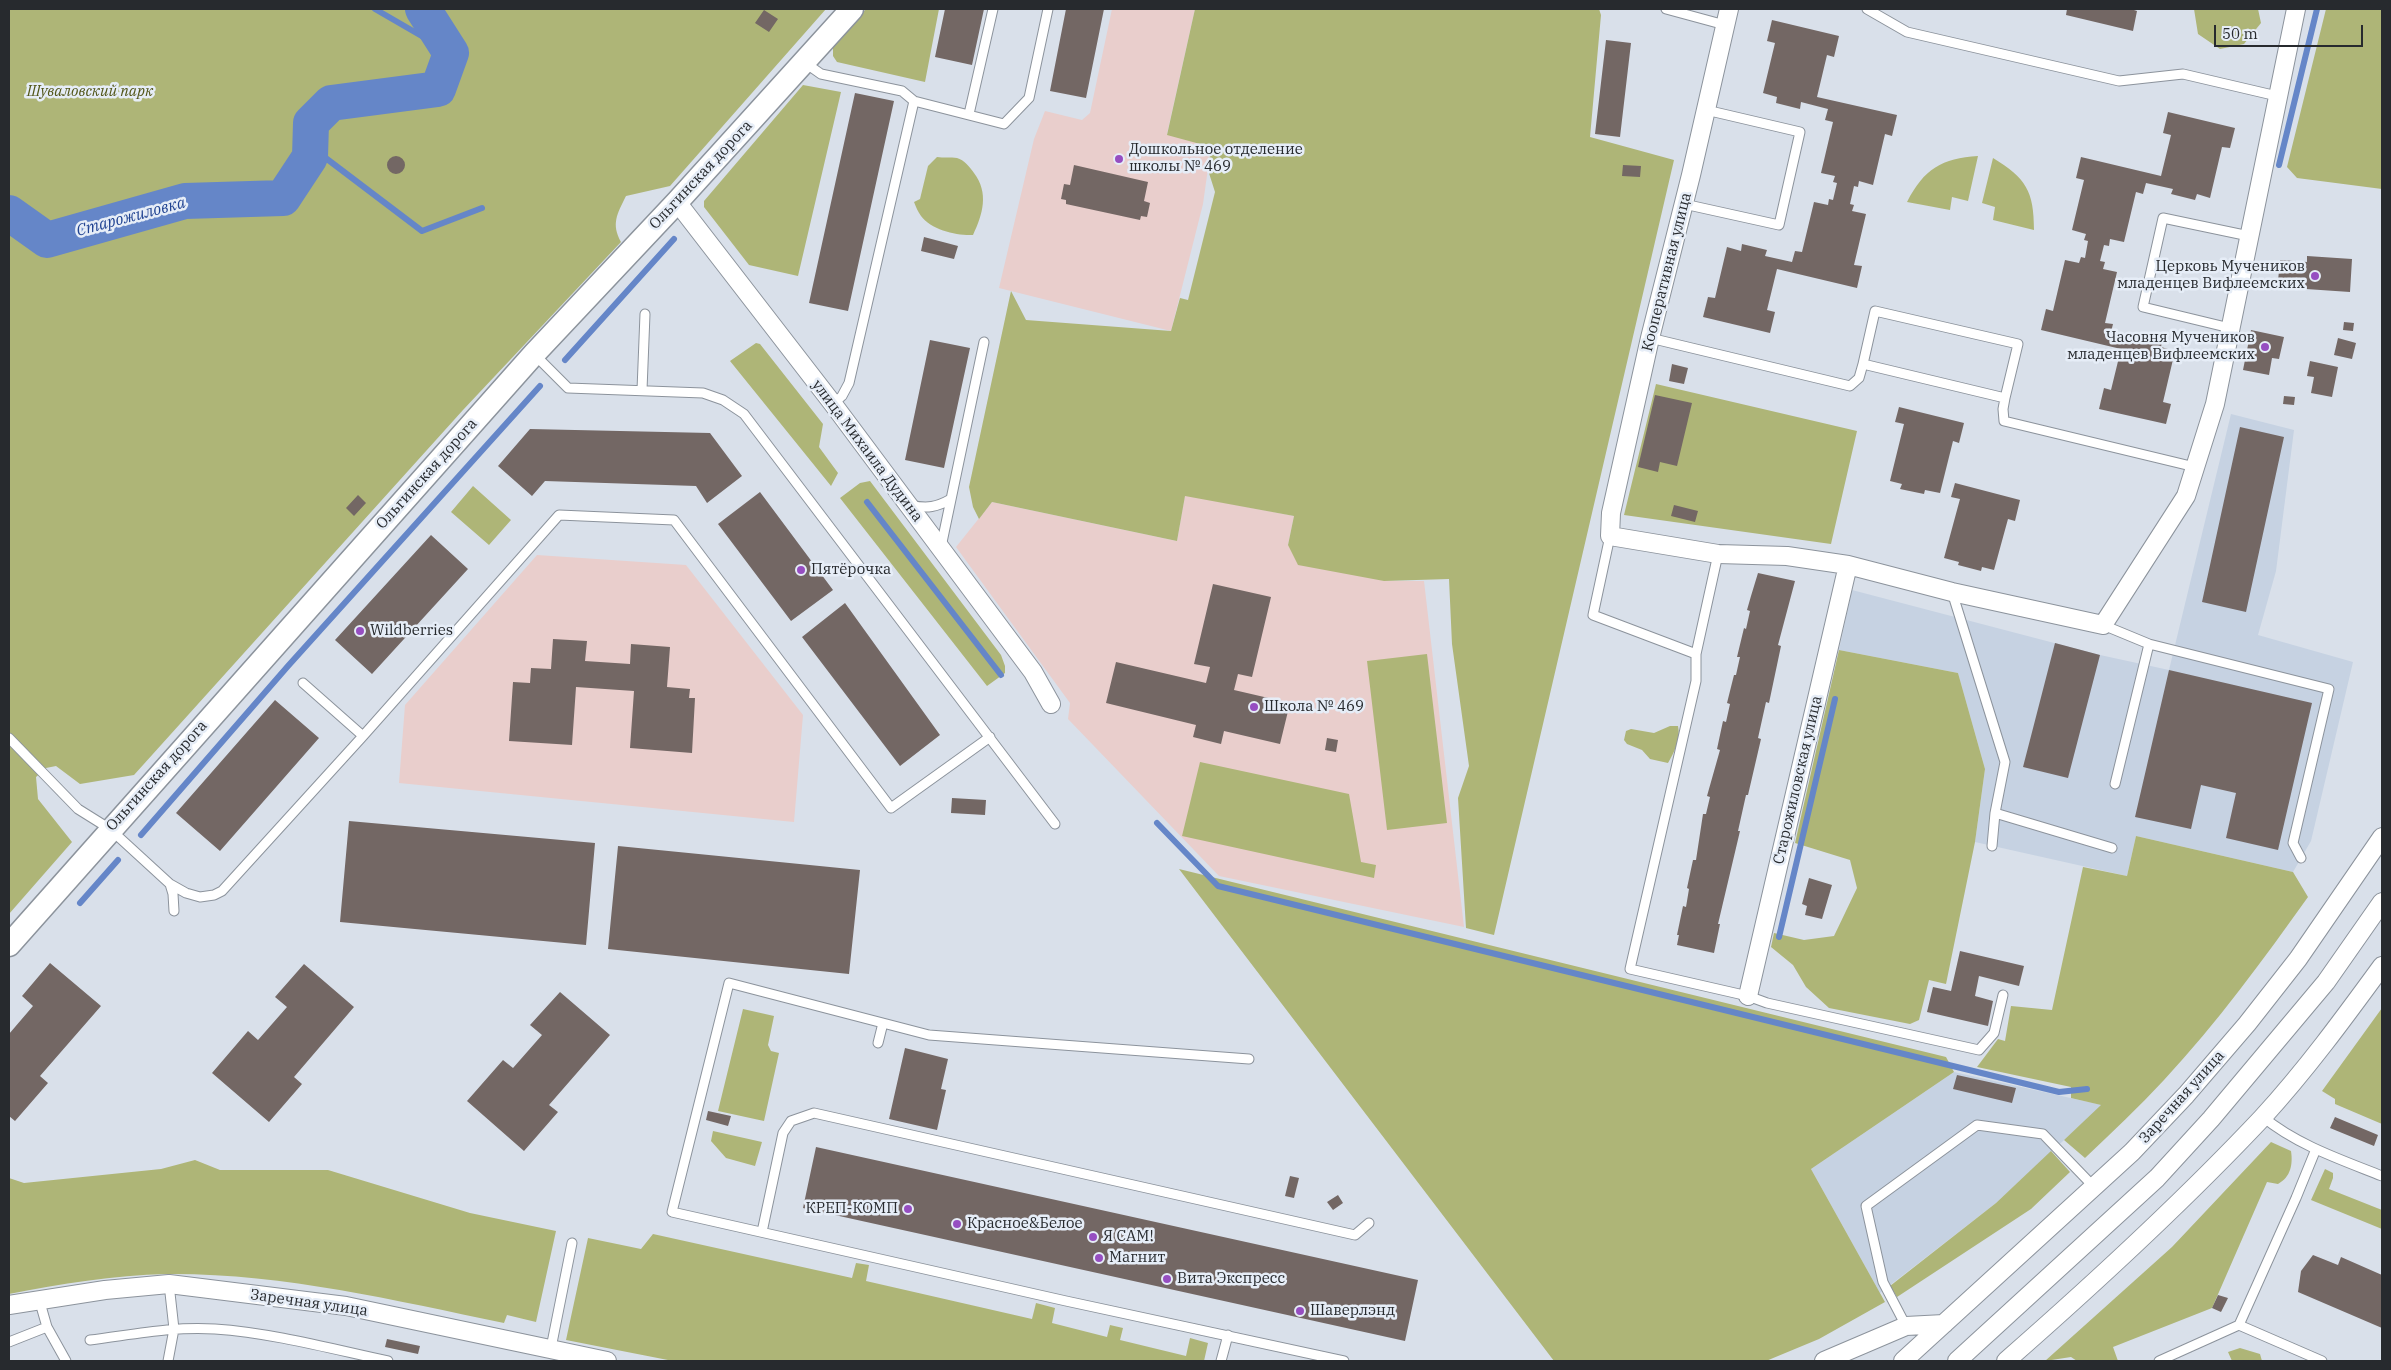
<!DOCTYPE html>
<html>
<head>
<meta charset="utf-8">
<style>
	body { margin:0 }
	#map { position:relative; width:2391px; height:1370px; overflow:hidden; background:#d9e0ea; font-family:"IBM Plex Serif",serif }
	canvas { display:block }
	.frame { position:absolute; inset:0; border:10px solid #272a2e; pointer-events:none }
	.scale { position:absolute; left:2214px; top:25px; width:149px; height:22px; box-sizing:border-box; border:2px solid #272a2e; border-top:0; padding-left:6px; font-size:15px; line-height:18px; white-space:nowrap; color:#272a2e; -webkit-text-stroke:4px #e6edf7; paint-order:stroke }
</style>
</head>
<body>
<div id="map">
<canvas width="2391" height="1370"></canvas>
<div class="frame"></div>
<div class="scale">50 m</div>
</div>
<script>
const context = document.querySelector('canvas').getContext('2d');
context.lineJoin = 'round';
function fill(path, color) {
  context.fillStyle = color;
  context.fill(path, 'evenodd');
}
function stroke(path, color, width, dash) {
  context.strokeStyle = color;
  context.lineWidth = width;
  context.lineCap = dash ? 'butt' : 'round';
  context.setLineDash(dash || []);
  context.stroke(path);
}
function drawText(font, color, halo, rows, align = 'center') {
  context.font = font + ' "IBM Plex Serif",serif';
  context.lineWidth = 5;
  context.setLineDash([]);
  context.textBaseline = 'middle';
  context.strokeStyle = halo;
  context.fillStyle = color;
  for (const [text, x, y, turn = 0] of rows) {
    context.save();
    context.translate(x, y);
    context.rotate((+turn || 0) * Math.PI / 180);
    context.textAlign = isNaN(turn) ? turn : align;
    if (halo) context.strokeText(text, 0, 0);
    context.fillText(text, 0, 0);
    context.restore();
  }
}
fill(new Path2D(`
	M2231,414L2294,430L2276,571L2258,635L2353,662L2311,841L2293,872L2136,836L2127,876L1975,842L1985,769L1958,673L1839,650L1852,590L2100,655L2169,670Z
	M1954,1072L2102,1105L1996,1203L1880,1293L1811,1169Z`), '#c6d2e2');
fill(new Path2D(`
	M1112,9H1195L1167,134L1211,147L1203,204L1171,331L999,288L1034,139L1045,111L1082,120L1090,113Z
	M1185,495L1294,516L1288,545L1384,581H1424L1464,927L1219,876L1068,719L1070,703L956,547L992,502L1177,541Z
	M537,555L686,565L803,715L794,822L399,783L405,705Z`), '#e9cecc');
fill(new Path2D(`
	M9,9H826L670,186L626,196C617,214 611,224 621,242L463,410L134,775L80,784L56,766L46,768L36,777L38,799L72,842L9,914Z
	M866,9H939L925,82L837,62L833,56V45Z
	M1195,9H1599L1601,15L1590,137L1674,160L1494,935L1466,928L1458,798L1469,766L1452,644L1449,579L1384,581L1298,565L1288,545L1294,516L1185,496L1177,541L992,502L979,519L973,507L969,487L1011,291L1026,320L1171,331L1180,298L1188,300L1215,192L1208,170L1211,147L1167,135Z
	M2194,9H2258L2261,23L2244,44L2220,49L2198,34Z
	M2326,9H2382V189L2297,178L2287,167Z
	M803,85L841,92L798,276L749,265L704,207V201Z
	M1978,156L1968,201L1952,197L1950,210L1907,202C1924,169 1942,158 1978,156Z
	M937,157C943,158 951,157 957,158C964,160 970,167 974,173C989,193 983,214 973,235C958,236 931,230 921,216C918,212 916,207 914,202L920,199L928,166Z
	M1993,158C2026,178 2034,191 2034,230L1993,220L1995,207L1982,203Z
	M756,343L760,344L823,424L819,447L838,473L831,486L730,361Z
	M1656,384L1857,431L1831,544L1624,515Z
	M870,481L1001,655L1005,666V673L987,686L840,498L860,483Z
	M473,486L511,520L489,545L451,512Z
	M1839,650L1958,673L1985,769L1975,842L1946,984L1929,980L1919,1020L1910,1024L1829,1008L1806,987L1793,965L1771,947L1774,933L1804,940L1834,936L1857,888L1850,860L1795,843Z
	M1427,654L1447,823L1387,830L1367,661Z
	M1670,726H1678C1681,739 1674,753 1668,763L1650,759L1642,750L1627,744L1624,740L1626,731L1631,729L1654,733Z
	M1200,762L1349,794L1361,862L1376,865L1374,878L1182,836Z
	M2136,836L2293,872L2308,897C2263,960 2217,1023 2164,1080C2139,1107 2112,1132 2085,1158L2064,1140L2101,1105L2071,1098V1087L1977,1067L1998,1039L2005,1041L2011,1006L2052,1010L2083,867L2127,876Z
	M1179,869L1946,1057L1954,1072L1811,1169L1885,1302L1819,1339L1766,1361H1554Z
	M2382,1008V1124L2335,1104V1099L2322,1091Z
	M743,1009L774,1016L768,1045L771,1051L779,1053L764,1121L718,1111Z
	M713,1131L762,1142L755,1166L726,1158L711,1141Z
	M2271,1142L2291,1151C2293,1164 2291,1177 2278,1184L2267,1182L2212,1308L2113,1347L2118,1361H2077L2071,1357L2045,1361L2172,1247Z
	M2051,1151L2070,1172L2031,1209L1897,1297L1890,1286L1996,1203Z
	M195,1160L220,1170H328L470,1213L556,1231L536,1322L507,1315L504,1323C393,1300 281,1273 167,1274C113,1275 61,1284 9,1294V1178L24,1183L161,1169Z
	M2325,1169L2333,1173V1178L2329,1189L2382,1210V1229L2311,1200Z
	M653,1234L852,1278L856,1263L869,1265L866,1281L1032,1319L1036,1303L1055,1308L1052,1323L1107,1337L1110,1325L1123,1328L1120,1340L1186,1356L1190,1338L1208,1343L1204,1361H673L566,1340L588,1238L641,1249Z
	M2240,1348L2260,1354L2262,1361H2232L2228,1352Z`), '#aeb577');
stroke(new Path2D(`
	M375,9L451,53
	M310,157L323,156L422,231L482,208
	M2279,165L2317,9
	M565,360L674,239
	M867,502L1001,675
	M1157,823L1218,886L2059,1092L2087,1089
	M141,835L288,666L540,386
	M80,903L118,860
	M1779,937L1835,699`), '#6586c8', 6);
stroke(new Path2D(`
	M9,213L47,240L185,201L283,198L310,157L311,123L331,103L438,89L451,53L423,9`), '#6586c8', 36);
fill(new Path2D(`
	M945,9H984L972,65L935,57Z
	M1066,9H1104L1086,98L1050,91Z
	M2067,9H2131L2137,11L2133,31L2066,15Z
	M764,10L778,19L769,32L755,23Z
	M1772,20L1839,36L1834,57L1827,55L1817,97L1897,115L1892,136L1885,134L1873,185L1859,181L1858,187L1854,186L1850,204L1854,205L1852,211L1866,214L1854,265L1862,266L1857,288L1777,269L1767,310L1775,312L1770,333L1703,317L1708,297L1715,298L1727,247L1741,251L1742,244L1767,250L1765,256L1792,262L1795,251L1802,252L1814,202L1828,205L1829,199L1833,200L1837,183L1833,182L1835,176L1821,173L1833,122L1825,120L1828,109L1801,102L1800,109L1776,103L1777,97L1763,93L1775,43L1767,41Z
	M1606,40L1631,43L1620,137L1595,134Z
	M855,93L894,101L848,311L809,303Z
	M2168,112L2235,128L2230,148L2222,147L2210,198L2197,194L2195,200L2171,194L2173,189L2146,183L2143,194L2136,192L2124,242L2110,239L2109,246L2104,245L2100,261L2105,262L2103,269L2117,272L2105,323L2113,324L2110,336L2137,342L2138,336L2162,342L2161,347L2175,351L2163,402L2171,404L2166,424L2099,409L2104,388L2111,390L2121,349L2041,330L2046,309L2053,311L2065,260L2079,263L2081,257L2085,258L2088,241L2084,240L2086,234L2072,230L2084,180L2076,178L2081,157L2161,176L2171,135L2163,133Z
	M387 165a9 9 0 1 1 18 0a9 9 0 1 1-18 0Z
	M1074,165L1148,182L1144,201L1150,203L1147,217L1141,216L1140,220L1066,204V200L1061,199L1064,184L1070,185Z
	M1623,165L1641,166L1640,177L1622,176Z
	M924,237L958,246L954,259L921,251Z
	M2307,256L2352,259L2350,292L2306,289L2305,282L2278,281L2280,260L2307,262Z
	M2344,322L2354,323L2353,331L2343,330Z
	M2251,330L2284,337L2279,359L2272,358L2269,375L2243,370Z
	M2338,338L2356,343L2352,359L2334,355Z
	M930,340L970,348L944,468L905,460Z
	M2310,361L2338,367L2332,397L2311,393L2314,377L2307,376Z
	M1672,364L1688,368L1684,384L1669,381Z
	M1655,395L1692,403L1677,466L1660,462L1658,472L1638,467Z
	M2284,396L2295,397L2294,405L2283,404Z
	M1899,407L1964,423L1959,443L1953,441L1940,493L1925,490L1924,494L1900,489L1902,484L1890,481L1904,424L1895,422Z
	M2240,427L2284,437L2246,612L2202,602Z
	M530,429L710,433L742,476L707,503L696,486L545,481L532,496L498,466Z
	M1955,483L2020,500L2015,521L2008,519L1994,570L1982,567L1981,571L1958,565L1959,562L1944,558L1960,499L1951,497Z
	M760,492L833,590L791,621L718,524Z
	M358,495L366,503L354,516L346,508Z
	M1674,505L1698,511L1695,522L1671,516Z
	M431,535L468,569L372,674L335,640Z
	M1758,573L1795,581L1778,645L1781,646L1769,703L1766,702L1758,738L1761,739L1748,795H1746L1738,831H1740L1718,924H1720L1714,953L1677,945L1679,935H1677L1683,906L1686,907L1689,889L1687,888L1693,860H1696L1703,814H1706L1710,797L1707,796L1720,750L1717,749L1723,721L1726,722L1730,704L1727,703L1734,675H1736L1740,657H1737L1744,628L1746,629L1750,611L1747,610L1751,596Z
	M1213,584L1271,597L1252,677L1238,674L1234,690L1290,703L1280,744L1224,731L1221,744L1193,737L1196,725L1106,703L1116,662L1206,683L1210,667L1194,664Z
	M845,603L940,735L900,766L802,637Z
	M553,639L587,641L585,661L630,664L631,644L670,647L667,687L690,689L689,698H695L692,753L630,748L634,691L576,687L572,745L509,741L513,682L530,683L531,668L551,669Z
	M2055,643L2100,655L2068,778L2023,767Z
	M2169,670L2312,703L2278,850L2226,838L2236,793L2201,785L2191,829L2135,817Z
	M275,700L319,738L220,851L176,813Z
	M1327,738L1338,740L1336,752L1325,750Z
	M952,798L986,800L985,815L951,813Z
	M349,821L595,843L586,945L340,922Z
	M618,846L860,870L849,974L608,949Z
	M1809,878L1832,885L1822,919L1805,915L1807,906L1802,904Z
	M1960,951L2024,966L2019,986L1979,976L1975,996L1993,1001L1988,1026L1927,1012L1933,987L1951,991Z
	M50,963L101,1006L40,1076L48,1083L15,1121L9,1116V1034L33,1006L22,996Z
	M304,964L354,1007L294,1077L302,1084L269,1122L212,1073L248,1031L258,1040L287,1007L275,997Z
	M560,992L610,1035L549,1105L558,1112L524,1151L467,1101L503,1060L513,1068L542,1035L530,1025Z
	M905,1048L948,1059L941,1089L946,1090L937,1130L889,1119Z
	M1957,1075L2016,1088L2012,1103L1953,1089Z
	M708,1111L731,1116L728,1126L706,1120Z
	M2335,1117L2378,1135L2374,1146L2330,1128Z
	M816,1147L1418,1280L1405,1341L803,1208Z
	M1290,1176L1299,1178L1294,1198L1285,1196Z
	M1338,1195L1343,1203L1333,1210L1327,1202Z
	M2313,1255L2338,1265L2341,1257L2382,1275V1328L2298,1292L2301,1271Z
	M2218,1295L2228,1298L2221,1312L2212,1308Z
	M387,1339L420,1346L418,1354L385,1347Z`), '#736764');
const service = new Path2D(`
	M1666,9L1725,25
	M1867,9L1907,32L2119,81L2183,74L2277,96
	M804,62L821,74L902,91L914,101L1004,124L1029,98L1048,9
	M969,114L993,9
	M1684,204L1779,225L1800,132L1706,110
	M2230,328L2143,307L2163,218L2249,236
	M1650,338L1850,386L1859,378L1863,364L2005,398L2003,409L2004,421L2195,467
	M534,354L568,388L703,393L723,400L744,414L1055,824
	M1863,364L1875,311L2018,344L2005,398
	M642,390L645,314
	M833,404L842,396L849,383L914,101
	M911,505C927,509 937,507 951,499
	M1610,536L1593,615L1696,654L1718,554
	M941,547L984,342
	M1952,592L2005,762L1995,813L2112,848
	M2103,625L2149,644L2329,689L2293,843L2301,858
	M1696,654V681L1630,969L1748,996L1767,1003L1979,1050L1994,1033L2003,995
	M303,683L363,736
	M9,738L78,809L110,829L170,884L186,893L200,897L214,895L222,891L363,736L559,515L674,520L891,808L990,737
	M2115,784L2149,644
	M1992,846L1995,813
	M170,884L173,894L174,911
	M878,1043L883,1023
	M1249,1059L929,1035L729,983L672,1212L1066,1301L1344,1361
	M2263,1117C2297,1145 2342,1160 2382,1176
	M762,1232L783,1133L791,1121L814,1113L1355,1235L1369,1223
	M39,1299L47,1327
	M2239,1325L2322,1361
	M1906,1326L1883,1282L1866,1206L1977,1125L2043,1134L2094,1187
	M90,1340C131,1335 173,1326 215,1329C273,1333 332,1349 388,1361
	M9,1342L47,1327L66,1361
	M551,1348L572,1243
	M168,1361L174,1329L169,1284
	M1221,1361L1228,1335
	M2159,1361L2239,1325L2296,1198L2316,1149`);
const minor = new Path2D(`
	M1729,9L1691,175L1650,338L1611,513L1610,536L1718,554L1787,556L1848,565L1952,592L2103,625L2186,496L2215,404L2296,9
	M677,202L833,404L1033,672L1051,704
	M1748,996L1848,565
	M9,1305L105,1290L169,1284L346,1306L607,1361
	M1824,1361L1906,1326L1944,1324
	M1903,1361L2132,1152L2186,1095L2247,1024L2298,959L2382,837
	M1957,1361L2157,1178L2211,1119L2326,982L2382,902
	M2006,1361C2095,1283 2181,1204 2262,1118C2306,1070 2344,1018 2382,966`);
const tertiary = new Path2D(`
	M9,945L534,354L677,202L852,9`);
stroke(service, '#8c939c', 11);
stroke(minor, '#8c939c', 20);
stroke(tertiary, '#8c939c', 25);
stroke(service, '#fff', 9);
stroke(minor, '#fff', 18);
stroke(tertiary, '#fff', 22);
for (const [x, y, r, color] of [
	[1119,159,5,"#964ec1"],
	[2315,276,5,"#964ec1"],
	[2265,347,5,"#964ec1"],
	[801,570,5,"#964ec1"],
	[360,631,5,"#964ec1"],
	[1254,707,5,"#964ec1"],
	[908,1209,5,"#964ec1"],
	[957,1224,5,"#964ec1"],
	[1093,1237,5,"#964ec1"],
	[1099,1258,5,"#964ec1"],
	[1167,1279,5,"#964ec1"],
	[1300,1311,5,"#964ec1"]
]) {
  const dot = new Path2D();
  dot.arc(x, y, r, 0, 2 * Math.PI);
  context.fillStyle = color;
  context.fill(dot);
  stroke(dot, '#e6edf7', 2);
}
drawText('italic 15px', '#525619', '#e6edf7', [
	["Шуваловский парк",90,92]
]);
drawText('15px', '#272a2e', '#e6edf7', [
	["Дошкольное отделение",1129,150],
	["школы № 469",1129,167],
	["Церковь Мучеников",2305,267,"right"],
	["младенцев Вифлеемских",2305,284,"right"],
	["Часовня Мучеников",2255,338,"right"],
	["младенцев Вифлеемских",2255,355,"right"],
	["Пятёрочка",811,570],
	["Wildberries",370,631],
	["Школа № 469",1264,707],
	["КРЕП-КОМП",898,1209,"right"],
	["Красное&Белое",967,1224],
	["Я САМ!",1103,1237],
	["Магнит",1109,1258],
	["Вита Экспресс",1177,1279],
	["Шаверлэнд",1310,1311]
], 'left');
drawText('15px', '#272a2e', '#e6edf7', [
	["Ольгинская дорога",701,175,-47],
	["Кооперативная улица",1667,272,-76],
	["улица Михаила Дудина",867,451,53],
	["Ольгинская дорога",427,474,-48],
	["Ольгинская дорога",157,776,-48],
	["Старожиловская улица",1798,780,-77],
	["Заречная улица",2182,1097,-48],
	["Заречная улица",309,1303,8]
]);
drawText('italic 16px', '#1f4291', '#e6edf7', [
	["Старожиловка",131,217,-15]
]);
</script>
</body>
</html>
